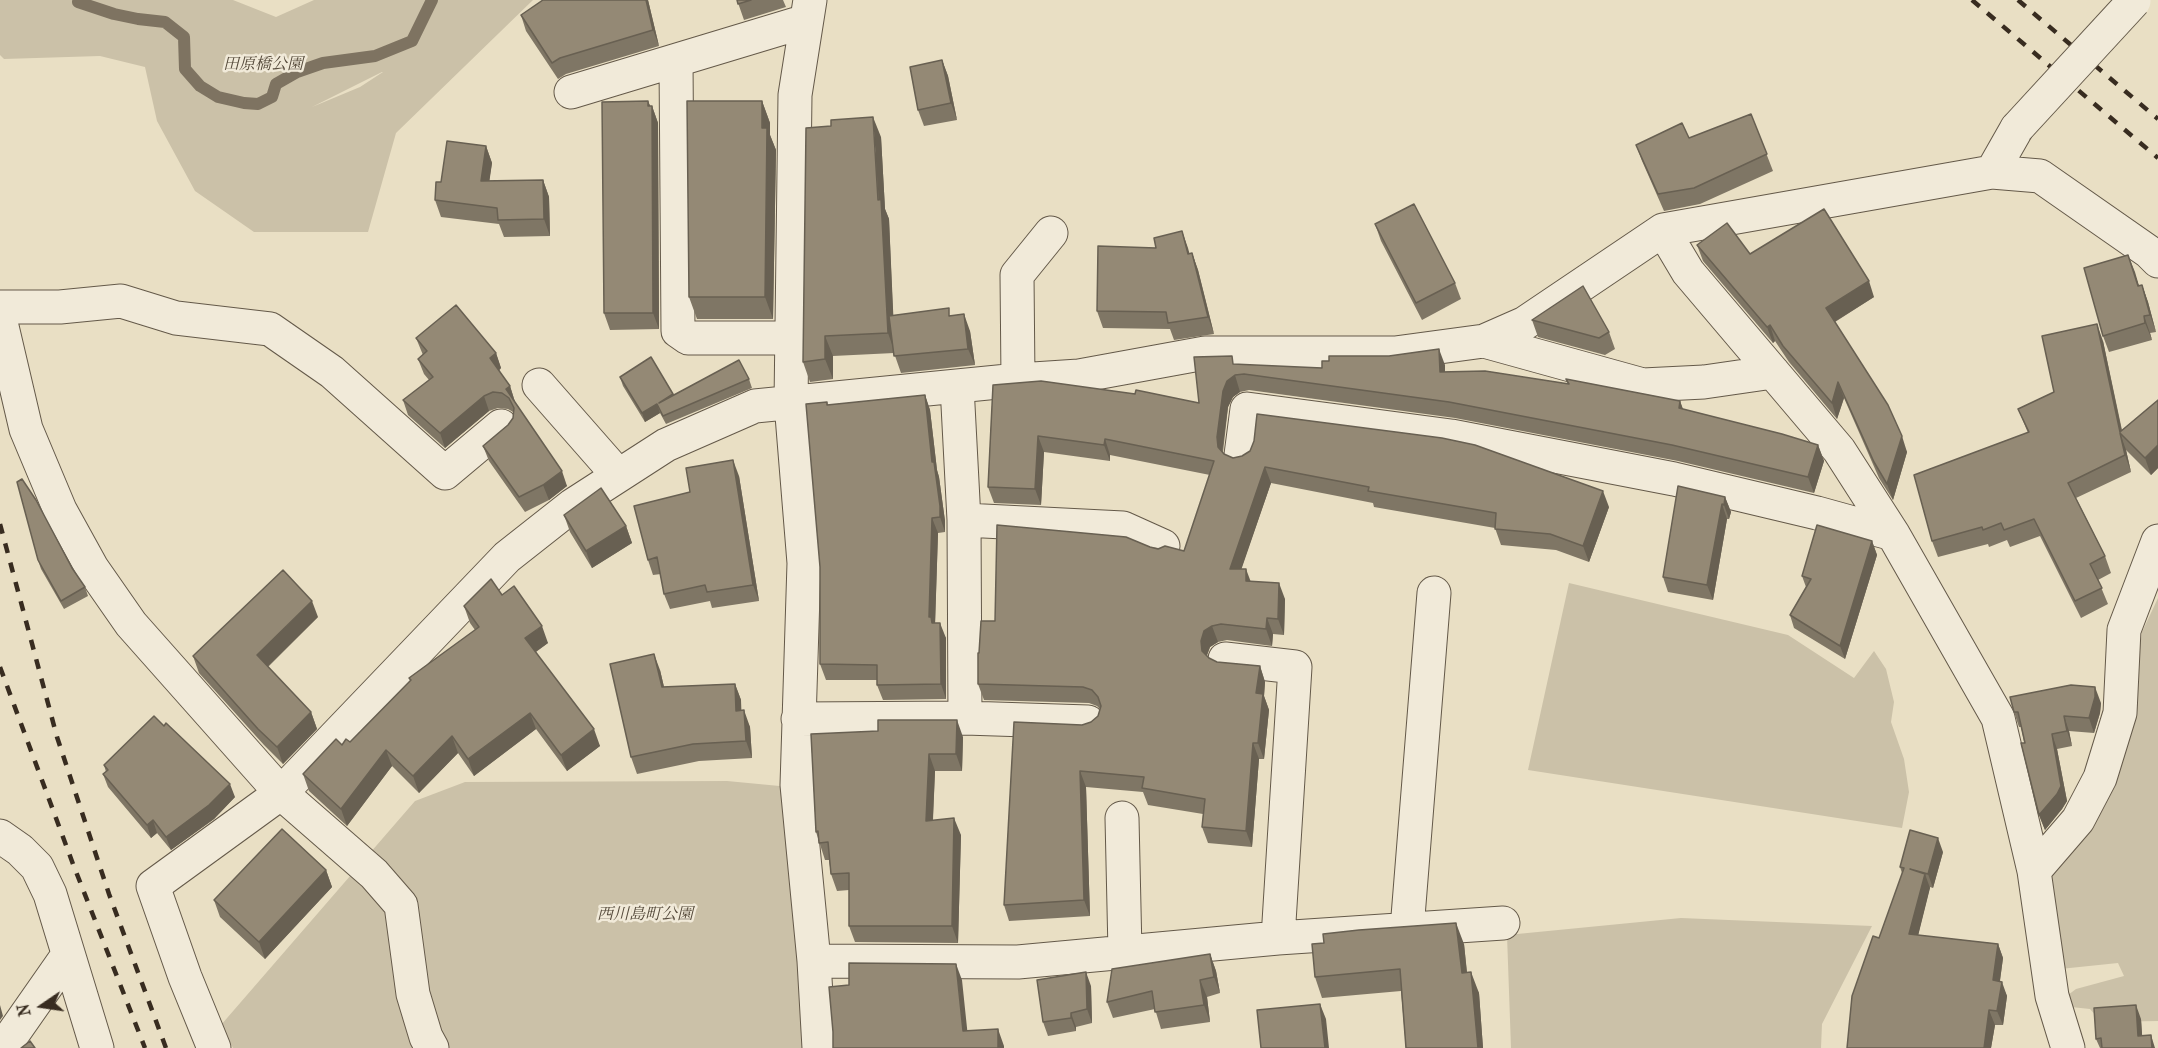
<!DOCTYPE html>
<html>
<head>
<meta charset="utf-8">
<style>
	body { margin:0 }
	#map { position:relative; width:2158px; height:1048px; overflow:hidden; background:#e9dfc4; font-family:"IM FELL French Canon",serif }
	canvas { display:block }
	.north { position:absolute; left:12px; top:976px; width:60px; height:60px; -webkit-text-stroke:4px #f1ead9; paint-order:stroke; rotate:257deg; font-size:16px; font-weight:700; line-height:24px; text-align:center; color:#382c20 }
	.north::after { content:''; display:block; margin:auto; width:21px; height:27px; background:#382c20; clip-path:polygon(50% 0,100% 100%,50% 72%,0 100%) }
</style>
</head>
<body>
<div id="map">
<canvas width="2158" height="1048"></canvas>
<div class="north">N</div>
</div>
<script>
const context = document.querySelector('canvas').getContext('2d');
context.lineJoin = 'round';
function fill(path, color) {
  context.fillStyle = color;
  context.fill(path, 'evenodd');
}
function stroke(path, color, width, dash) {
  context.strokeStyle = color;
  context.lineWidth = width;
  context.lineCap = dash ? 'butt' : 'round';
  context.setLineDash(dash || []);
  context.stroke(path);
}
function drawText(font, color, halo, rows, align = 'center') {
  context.font = font + ' "IM FELL French Canon","Noto Serif JP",serif';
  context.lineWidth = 5;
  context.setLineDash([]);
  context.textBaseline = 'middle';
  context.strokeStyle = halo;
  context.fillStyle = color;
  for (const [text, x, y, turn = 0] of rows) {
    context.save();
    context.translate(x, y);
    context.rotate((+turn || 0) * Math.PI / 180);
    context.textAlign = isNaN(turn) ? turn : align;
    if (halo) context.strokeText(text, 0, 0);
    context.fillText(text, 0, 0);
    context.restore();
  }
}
fill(new Path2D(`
	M0,0H233L276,17L314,0H533L396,133L368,232H254L195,191L157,121L145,67L100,56L4,59L0,55ZM383,72L360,87L312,107L382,72Z
	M1569,583L1788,635L1854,678L1874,651L1886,669L1894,702L1891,722L1904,759L1909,792L1902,828L1528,770Z
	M2158,598V1021L2101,1022L2090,1009L2071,1007L2068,995L2076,989L2124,976L2118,963L2060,969L2045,871L2129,727L2142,632Z
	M727,781L790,787L811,1048H233L221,1025L415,801L465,782Z
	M1681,918L1872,926L1822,1024L1821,1048H1511L1507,935Z`), '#cbc1a8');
stroke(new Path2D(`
	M78,2L114,14L138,19L165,22L184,37L185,69L200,86L218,97L244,103L258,104L272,97L276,84L297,72L323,63L375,56L412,41L432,0`), '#7e7361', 12);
const minor = new Path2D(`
	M810,0L795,95L791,403L804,563L797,785L814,961L819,1048
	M676,61L678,331L688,338H791
	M571,92L806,21
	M1992,172L2017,128
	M1663,230L1688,272L1839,450L1893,534L1998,718L2034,871L2052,996L2068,1048
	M0,307H60L121,301L176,318L270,329L332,372L445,473L501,426
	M0,318L26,429L60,510L92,568L131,624L281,793L374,874L401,905L413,994L426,1037L432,1048
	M1484,341L1643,385L1704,382L1773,372
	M1018,380L1017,275L1051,233
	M539,385L618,475
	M957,386L964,520L965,718
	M1241,455L1247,409L1451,436L1674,479L1817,513L1893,534
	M964,520L1123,528L1163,546
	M798,719L965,718L1088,722
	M1122,818L1125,952
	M0,836L20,850L37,867L50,894L97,1048
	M2034,871L2078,820L2100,778L2120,713L2124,630L2158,541
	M1407,929L1434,593
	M1278,938L1503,923
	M814,961L1018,962L1278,938L1295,667L1225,659
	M3,1048L68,955
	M214,1048L185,977L153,886L281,793L507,557L573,505L666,445L755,406L1018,380L1079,376L1205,353H1395L1484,341L1525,323L1663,230L1992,172L2040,176L2149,252L2158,261`);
stroke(minor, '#645949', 35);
stroke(minor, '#f1ead9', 33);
stroke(new Path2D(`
	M1972,0L2158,158
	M2018,0L2158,119
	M0,524L57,737L109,894L166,1048
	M0,667L73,864L145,1048`), '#382c20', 4.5, [10, 10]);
const minorBridge = new Path2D(`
	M2017,128L2134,1`);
stroke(minorBridge, '#645949', 35, []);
stroke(minorBridge, '#f1ead9', 33);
fill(new Path2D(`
	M543,0H648L659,46L566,74L558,79L526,31L521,15Z
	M737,0H783L786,7L744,20Z
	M942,60L948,76L957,120L924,126L918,110Z
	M648,101L650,106H652L658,123L659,329L610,330L604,313Z
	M762,101L770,123V135L776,150L773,319H697L689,297Z
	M1751,114L1773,171L1700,204L1664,211L1642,161L1636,145L1689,138Z
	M881,137L885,209L889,219L893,315L952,316L970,331L975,365L901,373L894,353L833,356V379L810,382L803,362Z
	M486,146L492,163L489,181L543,180L549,197L550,236L504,237L499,224L441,217L435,200L441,182Z
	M1375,224L1455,283L1461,299L1422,320L1381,241Z
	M1182,231L1189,254L1192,253L1198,270L1214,334L1174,340L1170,329L1103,328L1097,311L1156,248Z
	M1697,245L1750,254L1874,297L1835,322L1907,452L1893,500L1879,478L1844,398L1837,419L1789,362L1775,341L1773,343L1703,261Z
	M2128,255L2139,286L2142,285L2148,302L2156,332L2150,333L2152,340L2109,352L2103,336Z
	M1532,320L1609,332L1615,349L1605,355L1538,337Z
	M416,338L496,353L501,368L499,371L510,386L515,402L567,486L549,500L525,512L489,461L483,446L508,425L513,418V412L508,409L498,408L489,411L445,448L408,415L403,400L429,380L424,374L418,359L423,355Z
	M2103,341L2122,430L2158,400V468L2151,475L2126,450L2131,472L2076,498L2105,556L2111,573L2098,580L2108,604L2081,618L2040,536L2010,547L2007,540L1989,547L1988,544L1938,557L1932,541L2028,433L2018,409L2054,392Z
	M1235,365L1322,368L1445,365V372L1568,384L1566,379L1680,401L1683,410L1818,445L1824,461L1814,493L1678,461L1455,418L1249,390L1240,392L1233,397L1228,407L1223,452L1224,454L1233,458L1609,507L1589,562L1556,550L1501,545L1495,528L1374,507L1373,503L1271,483L1241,569L1250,582L1285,599L1284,635L1273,634L1272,646L1227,640L1218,642L1210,647L1207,656L1209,658L1217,662L1260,666L1265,682L1264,696L1269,710L1264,759H1259L1252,847L1208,843L1202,827L1203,814L1148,805L1143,792L1086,787L1090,916L1009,921L1004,905L1082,725L1091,722L1098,716L1100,709L1097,706L1089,703L984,700L978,684L979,653L995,621L1150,547L1184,551L1210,475L1110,455V461L1044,452L1041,505L994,503L988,487L993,385L1199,403Z
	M620,377L674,395L749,379L752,388L666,424L660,413L645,422L623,386Z
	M925,395L930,410L937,470L939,477L945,521V532L938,533L935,623L946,638V699L883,700L877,685V680H826L820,664L827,402L828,405Z
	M739,476L759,601L712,608L710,601L670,609L664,594L661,574L653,575L648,560L690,492Z
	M1725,497L1731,512L1729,519H1727L1713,600L1668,592L1663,577Z
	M564,515L626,526L632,543L592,568L570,532Z
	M1872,541L1877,555L1845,659L1794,628L1790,615L1806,587L1802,576Z
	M38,560L72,568L85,587L88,596L64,609L41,569Z
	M502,595L548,643L536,652L600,746L567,771L536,729L474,776L458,753L419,793L392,766L347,826L309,791L303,774L342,745L350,742L410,681L409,678L475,630L470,623L464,606Z
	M318,617L268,667L311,712L317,729L283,764L264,745L199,673L193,656Z
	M660,670L664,687L735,684L741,700V710L750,727L752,758L699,761L637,774L631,757Z
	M2101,703L2100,713L2094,733L2069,731L2072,746L2057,749L2067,801L2062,809L2045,830L2039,815L2021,727H2019L2014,712Z
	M811,734L963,737L962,771H935L933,820L961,835L958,943L855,942L849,926V890L837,891L831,874L829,860H825L816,832Z
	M104,765L235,797L214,819L171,850L157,833L151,838L108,787L103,774L106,772Z
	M1943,852L1933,888L1930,887L1918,935L1998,944L2003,958L2000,981L2007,996L2003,1025H1995L1991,1048H1847L1902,873L1900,867Z
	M326,870L332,887L265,959L220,917L214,900Z
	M1464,944L1467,972L1479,993L1483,1048H1406L1401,991L1322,998L1315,977Z
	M1210,954L1216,971L1220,993L1207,997L1210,1022L1161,1029L1155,1009L1113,1018L1107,1002Z
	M1091,986L1092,1023L1076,1027V1031L1048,1036L1043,1022Z
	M2141,1019L2142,1036L2155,1048H2100L2096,1039Z`), '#7f7665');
fill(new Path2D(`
	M646,0H648L659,46L653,30Z
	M942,60L948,76L957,120L951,103Z
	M648,101L652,110V106L658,123L659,329L653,313Z
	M762,101L770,123V135L776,150L773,319L765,297Z
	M873,117L881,137L885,209L889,219L895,353L888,333Z
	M486,146L492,163L487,198L481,181Z
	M543,180L549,197L550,236L544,219Z
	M1182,231L1188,248L1194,271L1188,254Z
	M1192,253L1198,270L1214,334L1208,317Z
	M2128,255L2135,272L2144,303L2138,286Z
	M1869,281L1874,297L1831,324L1826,308Z
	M2142,285L2148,302L2156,332L2150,315Z
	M964,314L970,331L975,365L968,349Z
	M2144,316L2150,333L2152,340L2145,323Z
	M2097,324L2103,341L2123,437L2120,432Z
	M1770,325L1775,341L1773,343L1767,327Z
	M825,336L833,356V379L825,359Z
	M1439,349L1445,365V389L1440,372Z
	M496,353L501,368L495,373L490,358Z
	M1235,375L1240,392L1233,397L1228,407L1222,453L1218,447L1217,437L1223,391L1227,381Z
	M1838,382L1844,398L1837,419L1832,403Z
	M510,386L515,402L512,404L506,389Z
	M925,395L930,410L937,470L939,477L945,521V532L940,517L932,462Z
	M484,396L489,411L445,448L440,433Z
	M1680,401L1686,417L1679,408Z
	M657,404L660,413L645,422L642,413Z
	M2120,433L2126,450L2131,472L2125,455Z
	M1038,436L1044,452L1041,505L1035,489Z
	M1902,436L1907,452L1893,500L1887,484Z
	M1105,439L1110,455V461L1104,445Z
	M1818,445L1824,461L1814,493L1808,477Z
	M2158,445V468L2151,475L2145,458Z
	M733,460L739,476L759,601L753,585Z
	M1265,467L1271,483L1236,585L1230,569Z
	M562,471L567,486L549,500L543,485Z
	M1603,491L1609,507L1589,562L1583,546Z
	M1725,497L1731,512L1729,519L1724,505Z
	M1722,504L1727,519L1713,600L1707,585Z
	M932,518L938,533L935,626L937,638L929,617Z
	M626,526L632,543L592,568L586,551Z
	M1872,541L1877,555L1845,659L1840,646Z
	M1246,569L1252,585L1246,581Z
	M1279,583L1285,599L1284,635L1278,619Z
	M312,601L318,617L263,671L257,655Z
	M1267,618L1273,634L1272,646L1266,629Z
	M940,623L946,638V699L941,684Z
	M542,626L548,643L531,655L525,638Z
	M1212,626L1218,642L1210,647L1206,657L1202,651L1201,641L1204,631Z
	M654,654L660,670L668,704L662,687Z
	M1260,666L1265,682L1264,696L1269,710L1264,759L1258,743L1256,693Z
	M735,684L741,700L742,727L736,711Z
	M2095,687L2101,703L2100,713L2094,733L2089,718Z
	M744,710L750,727L752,758L746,741Z
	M311,712L317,729L283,764L277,747Z
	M530,713L536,729L474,776L468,759Z
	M2064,716L2069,731L2072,746L2067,731Z
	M957,720L963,737L962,771L956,754Z
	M594,729L600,746L567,771L561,755Z
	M2052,734L2057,749L2067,801L2062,809L2045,830L2039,815Z
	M452,736L458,753L419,793L413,776Z
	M1253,743L1259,759L1252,847L1246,831Z
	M386,750L392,766L347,826L341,809Z
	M929,754L935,771L932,837L926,821Z
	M1080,771L1086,787L1090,916L1084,900Z
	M230,784L235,797L214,819L171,850L166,837Z
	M954,818L961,835L958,943L952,926Z
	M153,820L157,833L151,838L147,825Z
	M1938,838L1943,852L1933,888L1928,874Z
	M326,870L332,887L265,959L259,942Z
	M1925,874L1930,888L1915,948L1909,934Z
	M1456,923L1464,944L1469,994L1462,973Z
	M1998,944L2003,958L1998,994L1993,980Z
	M1210,954L1216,971L1220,993L1214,977Z
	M956,964L962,980L969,1047L963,1031Z
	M1086,972L1091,986L1092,1023L1087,1009Z
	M1471,972L1479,993L1483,1048H1478Z
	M1200,980L1207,997L1210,1022L1204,1005Z
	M2002,982L2007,996L2003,1025L1997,1011Z
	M1320,1004L1326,1019L1329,1048H1325Z
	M0,1005L3,1016L0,1020Z
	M2136,1005L2141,1019L2143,1048L2138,1036Z
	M1989,1010L1995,1025L1991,1048H1984Z
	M1071,1013L1076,1027V1031L1071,1018Z
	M998,1029L1004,1046V1048H998Z
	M2151,1035L2155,1048H2152Z`), '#686052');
const building = new Path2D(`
	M543,0H646L653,30L560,58L552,63L521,15Z
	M737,0H751L738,4Z
	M942,60L951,103L918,110L910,67Z
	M648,101V106H652L653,313H604L602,102Z
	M687,101H762V128H767L765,297H689Z
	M1751,114L1767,154L1694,188L1658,194L1636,145L1682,123L1689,138Z
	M873,117L878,200L881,199L888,333L825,336V359L803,362L806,128L831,126V120Z
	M447,141L486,146L481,181L543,180L544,219L498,220L497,208L435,200L436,182H441Z
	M1414,204L1455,283L1416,303L1375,224Z
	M1824,209L1869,281L1826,308L1888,405L1902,436L1887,484L1874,462L1838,382L1832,403L1783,346L1770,325L1767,327L1697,245L1727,223L1750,254Z
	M1182,231L1188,254L1192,253L1208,317L1168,323L1166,312L1097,311L1098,246L1156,248L1154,238Z
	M2128,255L2138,286L2142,285L2150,315L2144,316L2145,323L2103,336L2084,268Z
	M1583,286L1609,332L1599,338L1532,320Z
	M456,305L496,353L490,358L510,386L506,389L562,471L543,485L519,497L483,446L508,425L513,418L514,408L509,398L502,393L493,392L484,396L440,433L403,400L433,377L418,359L427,351L416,338Z
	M949,308V316L964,314L968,349L894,356L889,316Z
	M2097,324L2120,432L2158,400V445L2145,458L2120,433L2125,455L2068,483L2105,556L2090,564L2102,588L2075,601L2034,519L2004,530L2001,523L1983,530L1982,527L1932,541L1914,475L2029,432L2018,409L2054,392L2042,336Z
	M1439,349L1440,372L1485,371L1569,384L1566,379L1680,401L1679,408L1782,434L1818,445L1808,477L1672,445L1449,402L1244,374L1235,375L1227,381L1223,391L1217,437L1218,447L1224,454L1233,458L1242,456L1250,451L1254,441L1257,414L1442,438L1475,445L1603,491L1583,546L1550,534L1495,529L1496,513L1368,491L1369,487L1265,467L1230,569H1246V581L1279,583L1278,619L1267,618L1266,629L1221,624L1212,626L1204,631L1201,641L1202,651L1209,658L1217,662L1260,666L1256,693L1263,694L1258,743H1253L1246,831L1202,827L1205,799L1142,788L1144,777L1080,771L1084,900L1004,905L1014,722L1082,725L1091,722L1098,716L1101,706L1098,697L1092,690L1083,687L978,684V653H979L981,621H995L997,525L1126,537L1150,547L1158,549L1165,546L1184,551L1214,461L1105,439L1104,445L1038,436L1035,489L988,487L993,385L1041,381L1135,394L1136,390L1199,403L1194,357L1232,356L1233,364L1322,368V361H1329V356H1389Z
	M651,357L673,394L659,403L739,360L749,379L663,416L657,404L642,413L620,377Z
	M925,395L932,462H934L940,506V517L932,518L929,617H931L932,623H940L941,684L877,685V665L820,664V567L806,404L827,402V405Z
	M733,460L753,585L707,592L705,585L664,594L657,557L648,560L634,506L690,492L686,468Z
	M22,479L36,500L72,568L85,587L61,601L38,560L17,482Z
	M1678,486L1725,497L1724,505L1722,504L1707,585L1663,577Z
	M601,488L626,526L586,551L564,515Z
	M1817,525L1872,541L1840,646L1790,615L1811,579L1802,576Z
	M283,570L312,601L257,655L311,712L277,747L258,729L193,656Z
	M491,579L502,595L514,586L542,626L525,638L594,729L561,755L530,713L468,759L452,736L413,776L386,750L341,809L303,774L336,739L342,745L346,739L350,742L411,680L409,678L479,627L464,606Z
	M654,654L662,687L735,684L736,711L744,710L746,741L693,744L631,757L610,664Z
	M2071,685L2095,687V697L2089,718L2064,716L2067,731L2052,734L2061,786L2057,794L2039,815L2021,743H2025L2018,712H2014L2010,697Z
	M154,716L164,726L166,723L230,784L209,805L166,837L153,820L147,825L103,774L108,770L104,765Z
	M878,720H957L956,754H929L926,821L954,818L952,926H849V873L831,874L828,842L819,843L818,831L816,832L811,734L878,731Z
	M282,829L326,870L259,942L214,900Z
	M1910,830L1938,838L1928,874L1910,869L1925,874L1909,934L1998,944L1993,980L2002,982L1997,1011L1989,1010L1984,1048H1847L1852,996L1873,936L1879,938L1904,868L1900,867Z
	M1456,923L1462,973L1471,972L1478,1048H1406L1400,969L1315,977L1312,944L1324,943L1323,934L1359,930Z
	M1210,954L1214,977L1200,980L1204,1005L1155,1012L1152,991L1107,1002L1112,969Z
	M849,963L956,964L963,1031L998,1029V1048H833V1032L829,987L849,985Z
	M1086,972L1087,1009L1071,1013V1018L1043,1022L1037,980Z
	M1320,1004L1325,1048H1261L1257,1010Z
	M2136,1005L2138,1036L2151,1035L2152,1048H2102L2101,1038L2096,1039L2094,1008Z
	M30,1041L35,1048H21Z`);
fill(building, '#948975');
stroke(building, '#686052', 1.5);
drawText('italic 16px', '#554a3b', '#f1ead9', [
	["田原橋公園",263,65],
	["西川島町公園",645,915]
]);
</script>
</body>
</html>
